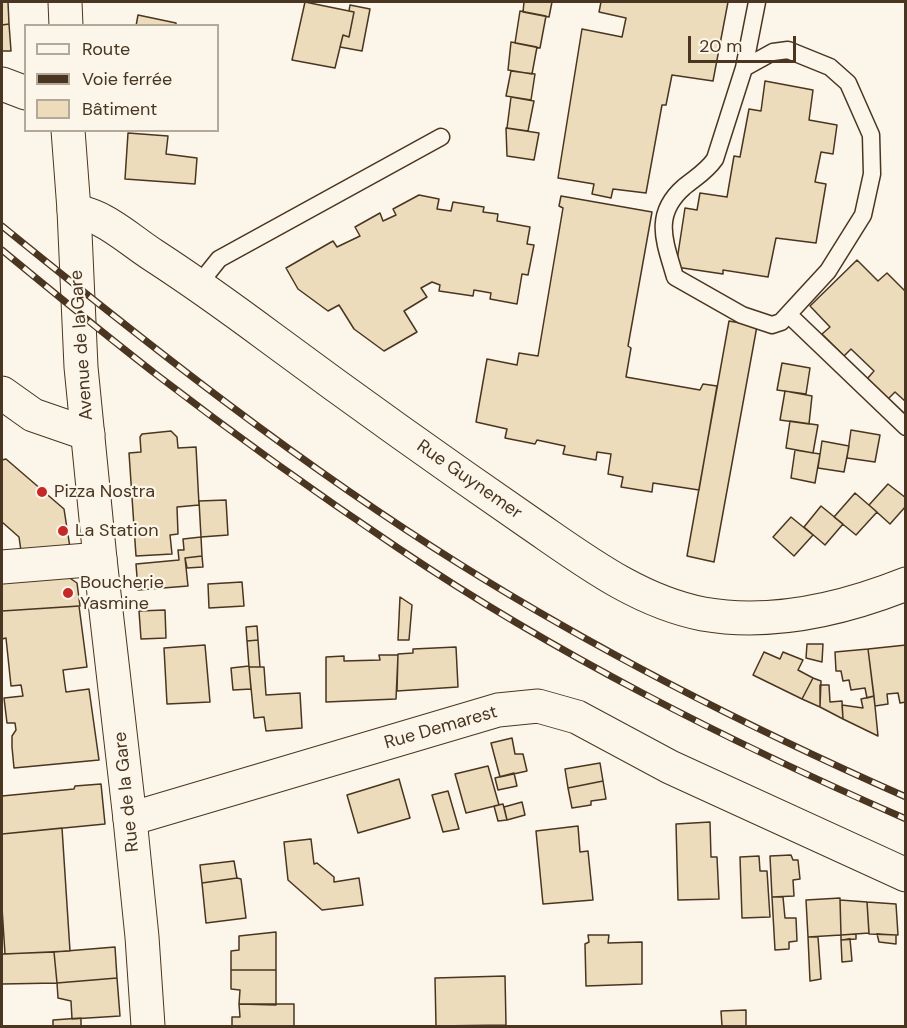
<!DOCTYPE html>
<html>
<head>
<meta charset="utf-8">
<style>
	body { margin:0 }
	#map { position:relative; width:907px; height:1028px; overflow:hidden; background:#fbf6e9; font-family:"DM Sans",sans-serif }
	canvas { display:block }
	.frame { position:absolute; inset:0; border:3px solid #4a3520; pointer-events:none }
	.legend { position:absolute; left:24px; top:24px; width:195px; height:108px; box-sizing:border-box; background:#fbf6e9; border:2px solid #b4a999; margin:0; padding:8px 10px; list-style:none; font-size:18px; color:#4a3520 }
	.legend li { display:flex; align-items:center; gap:12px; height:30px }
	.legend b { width:30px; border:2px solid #b4a999 }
	.scale { position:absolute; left:688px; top:36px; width:108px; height:27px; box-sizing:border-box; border:3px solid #4a3520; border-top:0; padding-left:8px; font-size:18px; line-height:21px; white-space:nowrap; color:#4a3520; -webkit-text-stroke:4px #fbf6e9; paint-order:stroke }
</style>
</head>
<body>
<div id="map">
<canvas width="907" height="1028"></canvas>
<div class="frame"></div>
<ul class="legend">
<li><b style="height:8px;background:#fbf6e9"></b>Route</li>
<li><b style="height:8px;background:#4a3520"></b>Voie ferrée</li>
<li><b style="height:16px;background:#ecdcbc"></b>Bâtiment</li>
</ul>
<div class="scale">20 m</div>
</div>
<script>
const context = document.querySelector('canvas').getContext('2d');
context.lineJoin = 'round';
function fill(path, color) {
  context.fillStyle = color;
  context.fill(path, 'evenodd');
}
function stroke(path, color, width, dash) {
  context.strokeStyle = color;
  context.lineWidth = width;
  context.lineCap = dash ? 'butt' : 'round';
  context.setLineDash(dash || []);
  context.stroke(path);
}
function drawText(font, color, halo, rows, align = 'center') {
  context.font = font + ' "DM Sans",sans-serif';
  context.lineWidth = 4.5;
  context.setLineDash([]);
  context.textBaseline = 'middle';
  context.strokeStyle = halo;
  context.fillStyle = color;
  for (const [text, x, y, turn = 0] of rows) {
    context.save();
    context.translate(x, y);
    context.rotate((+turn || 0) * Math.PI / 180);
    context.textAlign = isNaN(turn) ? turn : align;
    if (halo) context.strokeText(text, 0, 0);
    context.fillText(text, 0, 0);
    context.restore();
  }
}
const building = new Path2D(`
	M2,2H8L9,24L2,25Z
	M305,2L354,12L349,37L343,35L335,68L292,60Z
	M524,2H552L549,17L523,12Z
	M601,2H728L713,81L672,75L666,105H662L646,193L613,189L611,198L592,194L594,184L558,178L582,29L622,37L626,18L599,12Z
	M350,5L370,9L362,51L340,47L343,35L349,37L354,12L349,11Z
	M520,11L546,16L540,48L515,43Z
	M138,15L176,23V26H136Z
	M9,24L11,51H2V25Z
	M511,42L537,47L532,74L508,70Z
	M511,71L535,74L531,100L506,96Z
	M765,81L813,90L809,120L837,125L833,154L821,152L815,182L826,184L816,243L776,238L768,277L723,270V274L676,267L685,208L697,210L700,193L727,197L734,156L740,157L749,109L761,111Z
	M511,97L534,101L528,131L507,128Z
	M506,128L539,133L534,160L507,156Z
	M128,133L168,136L166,154L197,158L195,184L125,179Z
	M419,195L439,199L437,209L451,211L453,202L484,207L483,212L498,214L497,221L530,227L527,244L534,245L528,275L522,274L517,304L490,299L491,293L474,290L473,296L439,291L440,285L432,282L421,288L427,297L404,311L417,332L384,351L354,329L339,305L328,311L298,289L286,268L333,241L337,247L360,236L355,227L380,213L383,221L396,215L393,209Z
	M561,196L652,212L628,346L631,348L626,377L700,390L703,384L717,386L699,490L653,483L652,492L621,487L623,477L608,474L611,454L597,452L596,460L563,454L565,446L537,440L535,444L505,438L507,429L476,422L487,359L517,365L519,353L538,356L563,208L559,206Z
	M857,260L878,281L887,273L906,292V402L895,392L888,399L867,379L874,371L851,349L844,356L822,334L830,327L810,306Z
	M729,321L757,326L714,562L687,556Z
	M782,363L810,368L806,394L777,390Z
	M785,391L812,396L809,424L780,420Z
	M790,421L818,425L813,453L786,448Z
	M851,430L880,435L875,462L847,458Z
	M171,431L177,437L178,448L196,447L199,505L177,507L178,534L170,535L172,554L136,556L129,453L141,452L140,437L142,434Z
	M822,441L849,446L844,472L818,468Z
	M795,450L820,454L815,483L791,478Z
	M6,459L64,509L71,554L22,558L19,537L2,522V460Z
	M888,484L906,498V506L890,524L869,505Z
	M855,493L877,512L856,535L834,517Z
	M226,500L228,535L201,537L199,501Z
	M821,506L843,524L825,545L804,527Z
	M791,517L813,535L794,556L773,537Z
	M201,537L202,556L185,558L188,586L138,590L136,564L179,560L178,550H184L183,539Z
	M202,556L203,567L187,568L185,558Z
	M64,574L77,583L80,606L2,611V579Z
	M242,582L244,606L209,608L208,584Z
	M400,597L412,605L409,640H398Z
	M79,606L87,667L63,670L66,692L89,689L99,760L14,768L12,747V736L16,730L15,723H7L4,698L23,696L21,685L11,686L6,638L2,639V611Z
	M165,610L166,638L141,639L139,611Z
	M257,626L258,640L247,641L246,627Z
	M258,640L260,667H249L247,641Z
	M807,644H823L822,662L806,658Z
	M205,645L210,702L167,704L164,648Z
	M906,645V702L900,703L898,693L887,694L888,704L875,706L868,649Z
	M456,647L458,687L397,691L398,654L413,653V649Z
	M868,649L874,696L867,698L865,688L851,690L849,680L843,681L841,671H836L835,652Z
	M764,652L780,659L783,652L803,660L798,670L813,678L802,699L753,675Z
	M379,655H398L396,699L326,702V657L344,656V661L380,660Z
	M249,666L251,689L233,690L231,668Z
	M249,667H264L266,695L300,693L302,728L266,731L264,717L254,718Z
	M813,678L821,681L820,707L802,699Z
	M820,685H829L830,702L842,701L843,719L820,707Z
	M874,696L878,736L843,719L842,705L863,708L861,699Z
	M512,738L515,754H523L527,771L500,777L491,743Z
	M600,763L603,781L568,788L565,769Z
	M488,766L499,805L466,813L455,774Z
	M514,773L517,786L498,790L495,778Z
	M399,779L410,818L358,833L347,795Z
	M603,781L606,799L591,801V805L572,808L568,788Z
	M101,784L105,824L2,834V796L74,789L75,786Z
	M448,791L459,829L443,832L432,795Z
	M522,802L525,815L507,820L504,807Z
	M503,804L507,820L498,821L494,806Z
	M710,822L711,857H717L719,899L678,900L676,824Z
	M578,826L580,852L588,851L593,900L543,904L536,831Z
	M62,828L70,951L5,954L2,908V834Z
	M311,839L314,864L317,863L334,877V882L359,878L363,905L322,910L288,880L284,842Z
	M791,855L793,860H798L800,879L793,880L794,896L772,897L770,856Z
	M759,856L760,871H767L770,917L742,918L740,857Z
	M234,861L237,878L202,883L200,865Z
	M237,878L241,879L246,918L206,923L202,883Z
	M772,897H783L785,918H796L797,941L789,942V949L775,950Z
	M840,898L841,935L808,937L806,900Z
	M840,900L867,902L869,933L841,935Z
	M867,902L896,904L898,935L869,934Z
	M276,932V970H231V951L239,950V936Z
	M856,934V939L841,940V935Z
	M877,934L896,935V944L879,942Z
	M588,935H609L608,943L642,942V984L586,986L585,944L589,942Z
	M808,937H818L821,979L810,981Z
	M850,939L852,961L842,962L841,940Z
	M115,947L117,978L57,983L54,952Z
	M54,952L57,983L2,984V954Z
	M231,970H276V1005L239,1004L240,990L231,989Z
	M505,976L506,1025L436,1026L435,978Z
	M117,978L120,1016L72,1019L71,1001L58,998L57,983Z
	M239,1004H294V1026H232V1017H240Z
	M746,1010V1026H722L721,1011Z
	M81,1018V1026H53V1020Z`);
fill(building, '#ecdcbc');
stroke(building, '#4a3520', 1.5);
const service = new Path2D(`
	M788,50L830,67L848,83L871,135L872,174L863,215L828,271L781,322L772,325L742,315L675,277C665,242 652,215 684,187C696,177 706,172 715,159L744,68L773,52Z
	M744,68L757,2
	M199,284L219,259L441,137
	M789,315L906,427`);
const minor = new Path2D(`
	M2,84L26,93
	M74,210C83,213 93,215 101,220C119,229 136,244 153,255C193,281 232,309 271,338C356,401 443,463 530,523C584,560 637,601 703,614C771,626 843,609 906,584
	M2,393L33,415L88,434
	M2,567L100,559
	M130,819L498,710L538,706L577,717L670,767L906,875`);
const secondary = new Path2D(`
	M65,2L66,26
	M68,130L74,210L81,367L100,559L130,819L142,937L148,1026`);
stroke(service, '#4a3520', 19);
stroke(minor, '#4a3520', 35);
stroke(secondary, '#4a3520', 35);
stroke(service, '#fbf6e9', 16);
stroke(minor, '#fbf6e9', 33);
stroke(secondary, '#fbf6e9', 33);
const rail = new Path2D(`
	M2,226C150,346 299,464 461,565C603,654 752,729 906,797
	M2,250C53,292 104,334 157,375C235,435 316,493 398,548C557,655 730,742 906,819`);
stroke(rail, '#4a3520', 7);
stroke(rail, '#fbf6e9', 4.5, [14]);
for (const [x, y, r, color] of [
	[42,492,6,"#c62828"],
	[63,531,6,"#c62828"],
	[68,593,6,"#c62828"]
]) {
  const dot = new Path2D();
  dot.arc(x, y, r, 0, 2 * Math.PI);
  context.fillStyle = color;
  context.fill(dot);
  stroke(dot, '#fbf6e9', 2);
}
drawText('18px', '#4a3520', '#fbf6e9', [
	["Avenue de la Gare",82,345,-94],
	["Rue Guynemer",469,480,35],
	["Rue Demarest",441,728,-16],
	["Rue de la Gare",127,792,-96]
]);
drawText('18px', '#4a3520', '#fbf6e9', [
	["Pizza Nostra",54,492],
	["La Station",75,531],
	["Boucherie",80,583],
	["Yasmine",80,604]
], 'left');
</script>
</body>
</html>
